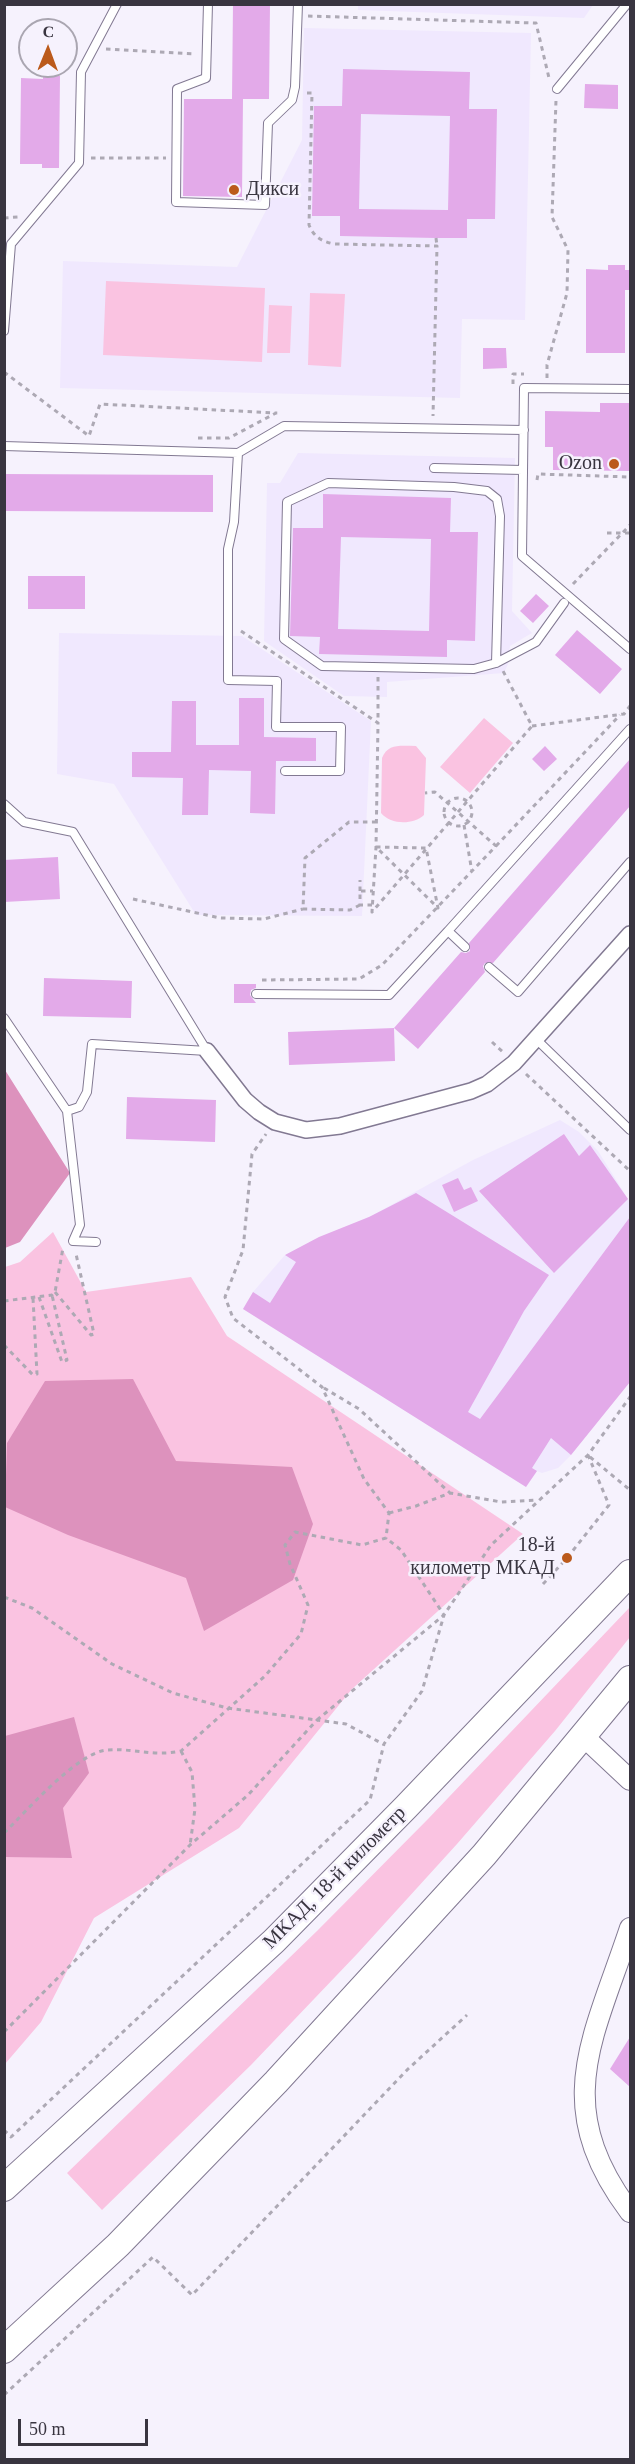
<!DOCTYPE html>
<html>
<head>
<meta charset="utf-8">
<style>
	body { margin:0 }
	#map { position:relative; width:635px; height:2464px; overflow:hidden; background:#f6f2fd; font-family:Georgia,serif }
	canvas { display:block }
	.frame { position:absolute; inset:0; border:6px solid #393540; pointer-events:none }
	.north { position:absolute; left:18px; top:18px; width:60px; height:60px; box-sizing:border-box; background:#f6f2fd; border:2px solid #aaa6b1; border-radius:50%; rotate:1deg; font-size:16px; font-weight:700; line-height:24px; text-align:center; color:#393540 }
	.north::after { content:''; display:block; margin:auto; width:21px; height:27px; background:#bb5a1b; clip-path:polygon(50% 0,100% 100%,50% 72%,0 100%) }
	.scale { position:absolute; left:18px; top:2419px; width:130px; height:27px; box-sizing:border-box; border:3px solid #393540; border-top:0; padding-left:8px; font-size:18px; line-height:21px; white-space:nowrap; color:#393540; -webkit-text-stroke:4px #f6f2fd; paint-order:stroke }
</style>
</head>
<body>
<div id="map">
<canvas width="635" height="2464"></canvas>
<div class="frame"></div>
<div class="north">С</div>
<div class="scale">50 m</div>
</div>
<script>
const context = document.querySelector('canvas').getContext('2d');
context.lineJoin = 'round';
function fill(path, color) {
  context.fillStyle = color;
  context.fill(path, 'evenodd');
}
function stroke(path, color, width, dash) {
  context.strokeStyle = color;
  context.lineWidth = width;
  context.lineCap = dash ? 'butt' : 'round';
  context.setLineDash(dash || []);
  context.stroke(path);
}
function drawText(font, color, halo, rows, align = 'center') {
  context.font = font + ' Georgia,serif';
  context.lineWidth = 5;
  context.setLineDash([]);
  context.textBaseline = 'middle';
  context.strokeStyle = halo;
  context.fillStyle = color;
  for (const [text, x, y, turn = 0] of rows) {
    context.save();
    context.translate(x, y);
    context.rotate((+turn || 0) * Math.PI / 180);
    context.textAlign = isNaN(turn) ? turn : align;
    if (halo) context.strokeText(text, 0, 0);
    context.fillText(text, 0, 0);
    context.restore();
  }
}
fill(new Path2D(`
	M358,4H593V5L584,18L358,10Z
	M304,28L531,33L525,320L462,319L460,398L60,388L63,261L237,267L302,140Z
	M298,453L515,458L512,611L532,633L510,646L508,664L504,673L387,682V697L344,696L264,641L267,483H280Z
	M59,633L242,636L371,721L362,916L196,915L114,784L57,774Z
	M560,1120L579,1132L598,1151L630,1202V1381L571,1455L558,1468L542,1473L537,1471L526,1487L243,1309L253,1292L285,1255L318,1238L371,1216L473,1160Z`), '#f0e8fe');
fill(new Path2D(`
	M106,281L265,288L262,362L103,355Z
	M310,293L345,294L341,367L308,365Z
	M269,305L292,306L290,353H267Z
	M484,718L513,743L470,793L440,767Z
	M416,746L426,758L424,815C413,825 391,825 381,813L382,758C388,743 401,746 416,746Z
	M53,1232L86,1292L191,1277L227,1336L523,1534L352,1689L239,1828L94,1918L41,2022L5,2064V1267L20,1262Z
	M630,1607V1637L555,1731L457,1844L357,1954L251,2065L102,2210L67,2173L317,1931L428,1819Z`), '#fac3e1');
fill(new Path2D(`
	M5,1070L70,1173L20,1242L5,1248Z
	M133,1379L176,1461L292,1467L313,1524L293,1580L204,1631L186,1578L68,1535L5,1507L7,1443L45,1381Z
	M74,1717L89,1773L63,1808L72,1858L5,1857V1736Z`), '#dd92bd');
fill(new Path2D(`
	M233,4H270L269,99H243L242,197L183,196L184,99H232Z
	M343,69L470,72L469,109H497L495,219H467V238H436L340,236V216H312L314,106H342ZM361,114L450,116L448,210L359,209Z
	M43,75L60,76L59,168H42V164H20L21,78L43,79Z
	M585,84L618,85V109L584,108Z
	M608,265H625V270H630V290H625V353H586V269L608,270Z
	M483,348H506L507,368L483,369Z
	M600,403H630V471L553,470V447H545V411L600,412Z
	M4,474L213,475V512L4,511Z
	M323,494L451,498L450,532H478L475,641L447,640V657L319,654L320,637L290,636L293,528H323ZM341,537L431,539L429,631L338,629Z
	M28,576H85V609H28Z
	M536,594L549,606L533,623L520,611Z
	M577,630L622,669L600,694L555,655Z
	M239,698H264V737L316,738V761H276L275,814L250,813L251,771L209,770L208,815H182L183,778L132,777V752H171L172,701H196V745H239Z
	M545,746L557,759L544,771L532,759Z
	M630,759V806L493,963H485L483,966L485,972L418,1049L394,1028L461,952L466,953L470,951L469,943Z
	M58,857L60,899L4,902V860Z
	M44,978L132,981L131,1018L43,1016Z
	M234,984H256V988L251,990L250,995L256,1003H234Z
	M394,1028L395,1061L289,1065L288,1032Z
	M127,1097L216,1100L215,1142L126,1139Z
	M564,1134L579,1156L590,1145L628,1199L554,1273L479,1191Z
	M458,1178L464,1190L471,1187L478,1201L454,1212L442,1185Z
	M416,1193L549,1275L524,1311L468,1412L480,1419L630,1217V1382L571,1455L551,1438L532,1468L537,1471L526,1487L243,1309L253,1292L270,1303L296,1262L285,1255L319,1237L369,1217Z
	M630,2037V2087L610,2069Z`), '#e3aae9');
const service = new Path2D(`
	M208,4L206,78L177,89L176,202L265,205L268,123L292,100L295,87L298,4
	M557,89L627,4
	M4,331L11,244L79,163L81,72L117,4
	M630,389L524,388L522,556L630,649
	M4,446L238,453L284,426L524,430
	M238,453L234,522L228,549V680L277,681L276,727H341L340,771H285
	M434,468L523,470
	M496,663L500,516L497,499L487,491L454,487L328,483L287,502L284,639L322,666L474,669L496,663L536,642L564,603
	M4,804L24,822L73,832L207,1051
	M448,931L630,729
	M489,967L518,992L630,862
	M256,994L389,995L448,931L465,947
	M4,1018L67,1111
	M536,1039L630,1130
	M96,1242L73,1241L80,1225L67,1111L79,1107L87,1092L92,1044L207,1051`);
const minor = new Path2D(`
	M207,1051L245,1100L259,1112L275,1122L306,1130L340,1126L471,1091L487,1084L514,1063L630,934`);
const tertiary = new Path2D(`
	M582,1735L630,1780
	M630,1928C593,2040 550,2105 630,2212`);
const trunk = new Path2D(`
	M4,2188L274,1941L406,1807L630,1573
	M4,2350L118,2245L276,2082L484,1855L630,1679`);
stroke(service, '#827992', 10);
stroke(minor, '#827992', 18);
stroke(tertiary, '#827992', 22);
stroke(trunk, '#827992', 28);
stroke(new Path2D(`
	M308,16L536,23L549,78
	M106,49L195,54
	M307,93H312L309,225C314,237 321,241 334,244L437,246L433,416
	M91,158H166
	M4,218L18,217
	M436,238L437,246
	M4,372L89,436L100,404L276,413
	M547,378V365L567,293L568,250L552,217L556,100
	M513,384V374H524
	M198,438H229L276,413H281
	M537,480L538,474L630,477
	M607,533H630
	M573,584L630,525
	M241,631L378,723L376,847L372,912L532,726L503,671
	M378,677V723
	M532,726L624,714L630,706
	M444 812a14 14 0 1 1 28 0a14 14 0 1 1-28 0Z
	M464,825L472,872
	M496,846L620,715
	M376,847L426,848L438,908Z
	M360,891V880
	M133,899L220,918L264,919L303,909
	M360,905L350,910L303,909L305,858L349,822H377
	M372,905H360V891H373
	M262,980L359,979L382,965L496,846L435,792L425,793
	M492,1042L504,1053
	M526,1074L630,1171
	M55,1292L91,1335L94,1334L76,1254
	M39,1297L62,1362L67,1360L52,1295
	M4,1301L52,1295L55,1292L63,1248
	M4,1345L33,1375L37,1374L33,1298
	M324,1388L359,1409L450,1493
	M590,1457L630,1490
	M389,1513L416,1506L450,1493L501,1502L537,1500
	M543,1584L567,1558L609,1505L588,1455
	M4,1597L32,1608L112,1664L173,1693L227,1708L317,1720L444,1615L491,1545L588,1455L630,1397
	M181,1751L192,1772L195,1809L190,1845
	M4,1833C26,1812 78,1751 108,1750C134,1748 153,1757 181,1751L265,1676L301,1634L308,1605L290,1564L285,1545L295,1532L362,1545L386,1538L389,1513L364,1479L322,1387L233,1318L225,1297L243,1250L252,1154L266,1134
	M4,2032L190,1845L248,1795L317,1720L346,1724L383,1744
	M4,2130L11,2137L370,1800L384,1744L422,1691L444,1615L401,1550L386,1538
	M4,2395L153,2257L192,2295L408,2069L467,2015`), '#ada9b4', 3, [4.5, 4.5]);
stroke(service, '#fff', 8);
stroke(minor, '#fff', 15);
stroke(tertiary, '#fff', 20);
stroke(trunk, '#fff', 26);
for (const [x, y, r, color] of [
	[234,190,6,"#bb5a1b"],
	[614,464,6,"#bb5a1b"],
	[567,1558,6,"#bb5a1b"]
]) {
  const dot = new Path2D();
  dot.arc(x, y, r, 0, 2 * Math.PI);
  context.fillStyle = color;
  context.fill(dot);
  stroke(dot, '#f6f2fd', 2);
}
drawText('20px', '#393540', '#f6f2fd', [
	["Дикси",246,190,"left"],
	["Ozon",602,464],
	["18-й",555,1546],
	["километр МКАД",555,1569]
], 'right');
drawText('20px', '#393540', '#f6f2fd', [
	["МКАД, 18-й километр",335,1878,-45]
]);
</script>
</body>
</html>
